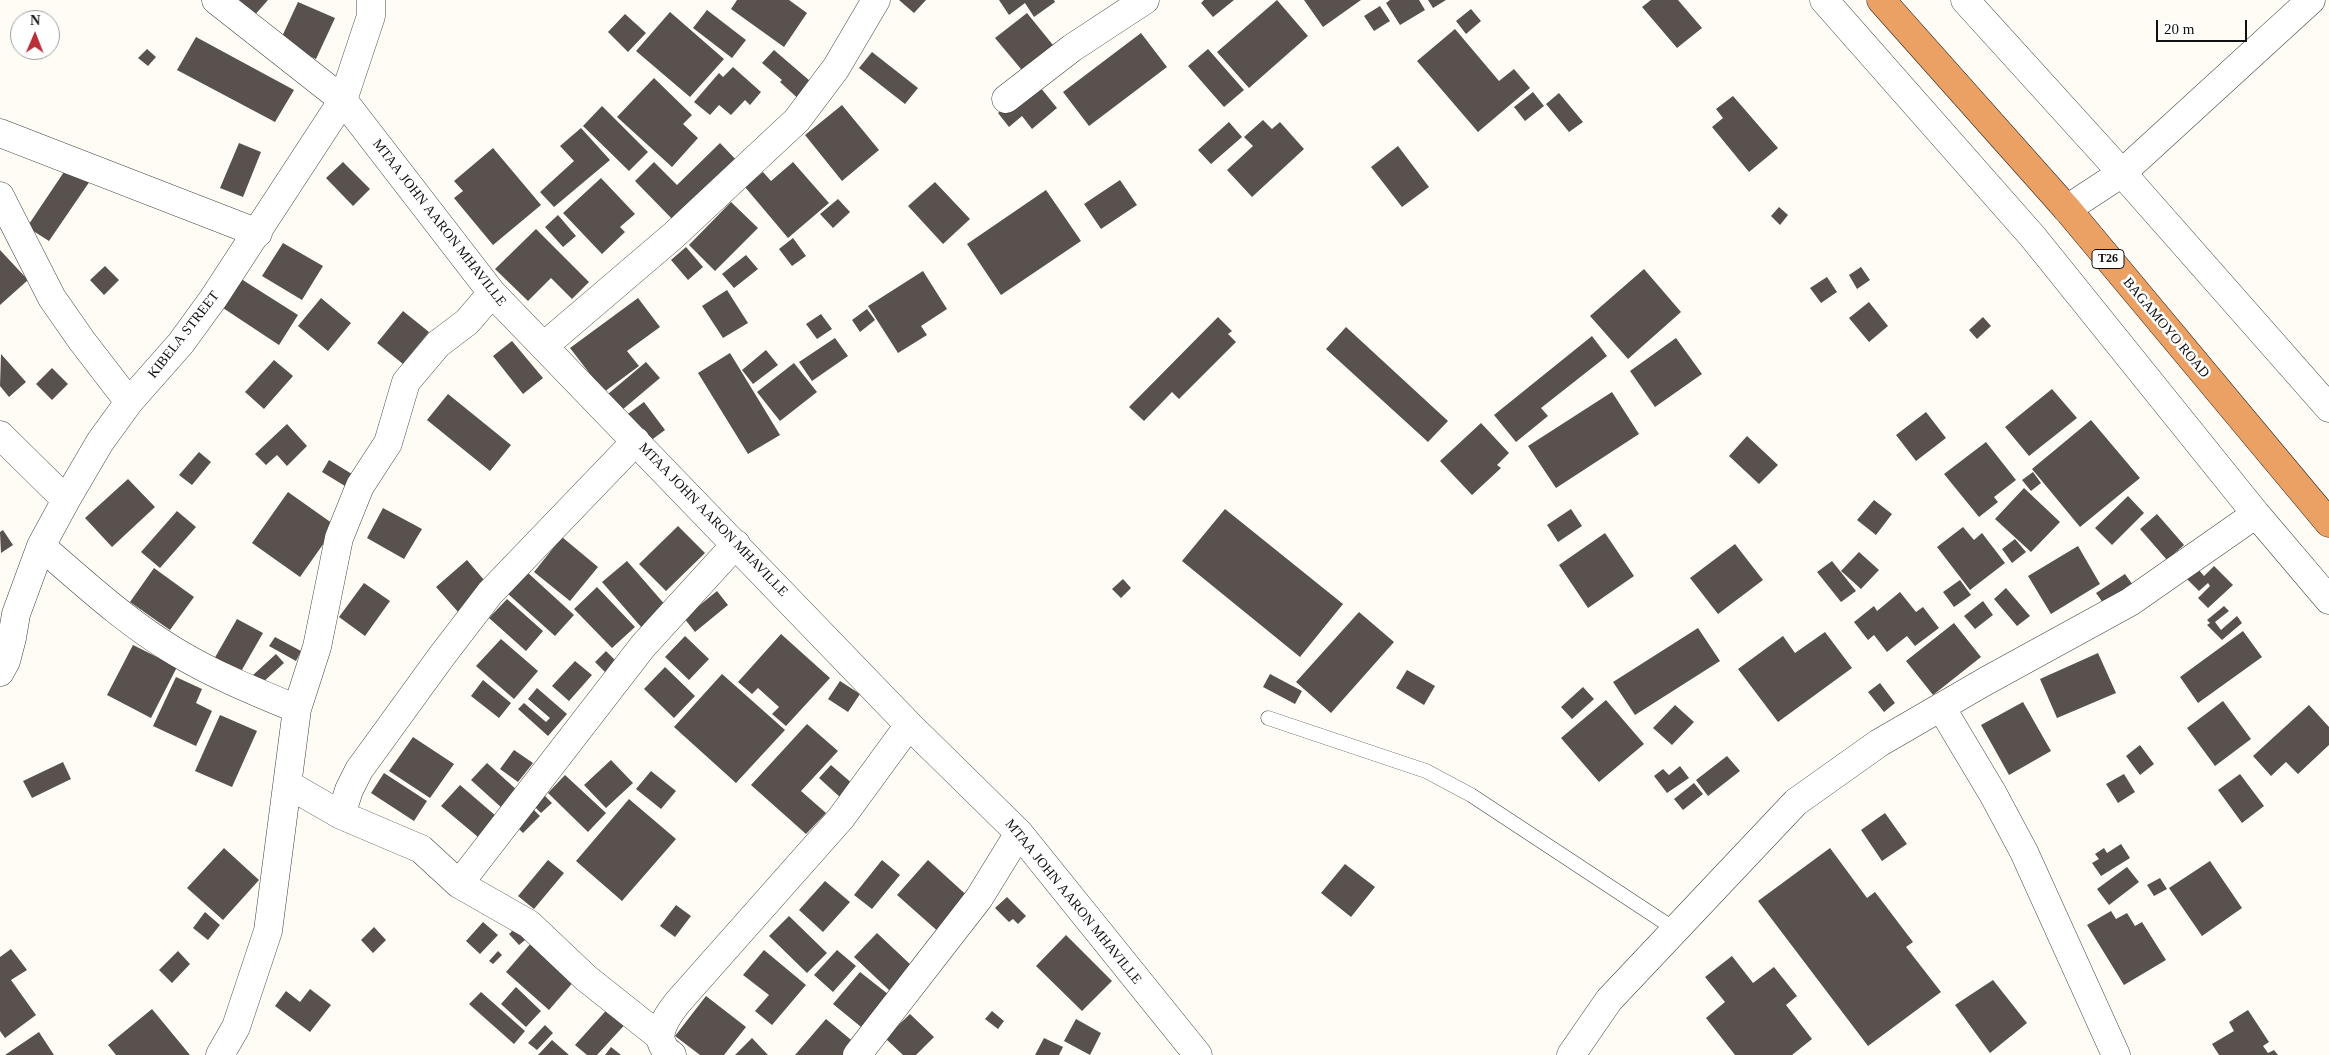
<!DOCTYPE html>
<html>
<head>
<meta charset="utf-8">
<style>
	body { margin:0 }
	#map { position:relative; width:2329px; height:1055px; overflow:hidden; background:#fefcf4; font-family:Georgia,serif }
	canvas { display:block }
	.north { position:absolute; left:10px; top:10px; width:50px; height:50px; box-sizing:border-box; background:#fff; border:1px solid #9f9f9f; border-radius:50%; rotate:1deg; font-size:14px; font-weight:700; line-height:20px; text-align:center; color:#101010 }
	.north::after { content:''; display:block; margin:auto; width:18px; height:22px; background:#b92f37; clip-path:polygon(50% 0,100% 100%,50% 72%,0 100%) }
	.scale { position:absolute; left:2156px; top:20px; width:91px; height:22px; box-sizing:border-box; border:2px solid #101010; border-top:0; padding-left:6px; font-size:15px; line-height:18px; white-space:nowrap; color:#101010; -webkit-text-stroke:4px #fff; paint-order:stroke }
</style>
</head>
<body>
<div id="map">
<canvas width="2329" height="1055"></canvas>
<div class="north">N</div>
<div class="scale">20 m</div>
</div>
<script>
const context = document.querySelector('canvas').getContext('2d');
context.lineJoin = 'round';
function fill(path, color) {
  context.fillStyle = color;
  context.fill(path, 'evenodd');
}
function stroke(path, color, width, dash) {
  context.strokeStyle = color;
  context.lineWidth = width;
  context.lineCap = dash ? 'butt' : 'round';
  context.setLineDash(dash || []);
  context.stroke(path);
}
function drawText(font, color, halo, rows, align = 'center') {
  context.font = font + ' Georgia,serif';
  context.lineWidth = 5;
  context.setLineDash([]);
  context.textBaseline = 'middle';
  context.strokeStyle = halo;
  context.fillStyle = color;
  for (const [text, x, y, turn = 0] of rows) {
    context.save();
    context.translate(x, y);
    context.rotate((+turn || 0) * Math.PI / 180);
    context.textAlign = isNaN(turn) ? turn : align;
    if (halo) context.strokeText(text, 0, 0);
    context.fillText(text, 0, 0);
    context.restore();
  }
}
fill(new Path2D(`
	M233,0H268L253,17Z
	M737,0H789L807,13L784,47L731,9Z
	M899,0H926L914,13Z
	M999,0H1054L1055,2L1034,17L1025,3L1009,15Z
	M1204,0H1234L1213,17L1201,3Z
	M1277,0L1308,36L1249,88L1217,52Z
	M1304,0H1361L1323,27Z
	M1390,0H1419L1425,10L1400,25L1386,3Z
	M1428,0H1446L1433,8Z
	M1651,0H1678L1702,28L1677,48L1642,7Z
	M298,2L335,18L316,59L279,43Z
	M1380,6L1390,21L1374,31L1364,16Z
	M1471,9L1481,21L1466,34L1456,21Z
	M707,10L746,40L732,58L693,28Z
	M670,12L724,59L690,97L636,51Z
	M1027,13L1057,50L1026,75L995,38Z
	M625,14L646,33L628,52L608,32Z
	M1455,29L1499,81L1514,69L1530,88L1478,132L1417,61Z
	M1141,33L1167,67L1089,126L1063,92Z
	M196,37L294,90L275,122L177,70Z
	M147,49L156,57L148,66L138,58Z
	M1208,49L1244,90L1224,107L1188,66Z
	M774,50L817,87L803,103L780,82L782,80L762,63Z
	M872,52L918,88L905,104L859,68Z
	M733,67L761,92L750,105L745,100L731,115L719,105L710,115L694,102L719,73L723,77Z
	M654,78L692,115L683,124L698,138L672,167L617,117Z
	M1036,82L1057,108L1032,129L1022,116L1009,127L998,113Z
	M1533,92L1544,106L1525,121L1514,107Z
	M1559,93L1583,122L1569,132L1546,104Z
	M1733,96L1778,148L1749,172L1712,127L1723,118L1716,109Z
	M842,105L879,150L842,181L805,135Z
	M602,106L648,152L629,171L583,126Z
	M1263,120L1272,129L1280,122L1304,149L1252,197L1227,170L1253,146L1244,137Z
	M1229,122L1242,137L1211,164L1198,150Z
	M581,128L610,160L554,207L540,192L574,161L560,146Z
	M239,143L261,152L243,197L220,188Z
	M720,143L741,165L679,226L635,181L654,162L677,185Z
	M1398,146L1429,187L1402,207L1371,167Z
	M493,148L541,205L493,245L454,198L463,191L454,181Z
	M343,162L370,189L353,206L326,178Z
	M793,162L829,203L788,238L745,187L763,172L771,181Z
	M68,166L90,181L49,241L27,227Z
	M601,178L635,214L620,227L625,232L602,254L563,213Z
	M1120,180L1137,205L1101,229L1084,204Z
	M935,182L970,219L943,244L908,206Z
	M1046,190L1081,241L1001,295L967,244Z
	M838,199L850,212L833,228L820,214Z
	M731,202L758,228L715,271L689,245Z
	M1779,207L1788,215L1780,225L1771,216Z
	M558,215L576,236L563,247L545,227Z
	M536,229L589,282L572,299L551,278L528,301L495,269Z
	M793,238L806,256L792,266L779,249Z
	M283,243L323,266L302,300L262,276Z
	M686,247L703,267L688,280L671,260Z
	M0,250L28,280L0,305Z
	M746,255L758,269L734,288L722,274Z
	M105,266L119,280L104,295L90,280Z
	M1861,267L1870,280L1857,289L1849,275Z
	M1644,269L1681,312L1628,359L1590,316Z
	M923,271L947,309L921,326L927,335L898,353L868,306Z
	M238,277L298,315L279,345L220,306Z
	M1827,277L1837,292L1821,303L1810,288Z
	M727,290L748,323L723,338L702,306Z
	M321,298L351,323L328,351L298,326Z
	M638,298L660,327L627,351L639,366L604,392L570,348Z
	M1869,302L1888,326L1869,342L1849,318Z
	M867,309L875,320L860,332L852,320Z
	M403,311L429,332L403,364L377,343Z
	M821,314L832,329L817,339L806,324Z
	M1218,317L1232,331L1228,334L1236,342L1179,399L1172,392L1144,421L1129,407Z
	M1983,317L1991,326L1977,339L1969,330Z
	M1346,327L1448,421L1428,442L1326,349Z
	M1592,336L1607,356L1541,408L1548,416L1516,442L1494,415Z
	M835,338L848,356L812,381L799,362Z
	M1676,338L1702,374L1655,407L1630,371Z
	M512,341L543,378L523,394L493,356Z
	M766,350L778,365L753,384L742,370Z
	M730,353L780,435L748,454L698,373Z
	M1,354L26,382L9,397L0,386Z
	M274,360L293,376L264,409L245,392Z
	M646,362L660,378L622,410L608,394Z
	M794,363L817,392L780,421L757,392Z
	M52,368L68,384L52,400L36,384Z
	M2052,389L2077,418L2029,456L2005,427Z
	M1612,392L1639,434L1556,488L1528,446Z
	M448,394L511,445L490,471L427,420Z
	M644,402L665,430L646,444L625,416Z
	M1926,412L1946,438L1916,461L1896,435Z
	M2091,420L2140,478L2080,527L2032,469Z
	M1481,423L1509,453L1497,465L1501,468L1472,495L1440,461Z
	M287,424L307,446L287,466L277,455L266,465L255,454Z
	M1747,436L1778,465L1759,484L1729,456Z
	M1986,442L2016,480L1994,497L1998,502L1979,517L1944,474Z
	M199,452L211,462L192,485L179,475Z
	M329,460L352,474L345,486L322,472Z
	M2033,472L2041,483L2031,491L2022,480Z
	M128,479L155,507L112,547L85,518Z
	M2024,488L2060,522L2031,552L1995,519Z
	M288,492L336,526L300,577L252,543Z
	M2128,496L2144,513L2112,545L2095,528Z
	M1874,500L1892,514L1876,535L1857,520Z
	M383,508L422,529L404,559L367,538Z
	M1225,509L1343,604L1300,657L1182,561Z
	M1571,509L1582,526L1558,542L1547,525Z
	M177,511L196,527L160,568L141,552Z
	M2157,514L2184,545L2167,560L2140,529Z
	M678,526L705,553L666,591L639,564Z
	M1963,527L1974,540L1982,533L2005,563L1970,590L1937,547Z
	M3,530L13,545L1,553L0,532Z
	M1605,533L1634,576L1588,608L1559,565Z
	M562,537L598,567L570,601L534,572Z
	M2015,539L2026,552L2012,563L2002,549Z
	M1735,544L1763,580L1718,614L1690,578Z
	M2078,546L2100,584L2051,614L2028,576Z
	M1859,552L1879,570L1861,589L1841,571Z
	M467,560L490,587L459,613L436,587Z
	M627,561L667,607L642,628L602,582Z
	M1832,561L1856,591L1841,602L1817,572Z
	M2214,566L2233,585L2208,608L2198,598L2210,586L2208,583L2199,591L2187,579L2198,569L2204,576Z
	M154,568L194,597L170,630L130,602Z
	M527,572L574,615L555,636L507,593Z
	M2125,574L2135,588L2106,607L2096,593Z
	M1123,579L1131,588L1121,598L1112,589Z
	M1960,580L1971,595L1954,607L1943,592Z
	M364,583L390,601L365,636L339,617Z
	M597,587L635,627L612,648L574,609Z
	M2006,588L2030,616L2017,626L1994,599Z
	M717,591L728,605L695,632L684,618Z
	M1900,592L1916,612L1923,607L1939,628L1915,646L1907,636L1887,652L1874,635L1868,640L1854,622L1874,606L1877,611Z
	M507,599L543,631L526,651L489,618Z
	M1983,601L1993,615L1975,629L1964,616Z
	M2224,606L2229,611L2215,622L2221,630L2237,616L2242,623L2222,640L2207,625L2210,623L2207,620Z
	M1359,612L1394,642L1331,713L1296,682Z
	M237,619L263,633L239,675L213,661Z
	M1954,623L1981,657L1933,695L1906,661Z
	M1698,628L1720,661L1635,715L1613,682Z
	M2243,631L2262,657L2198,703L2180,677Z
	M1825,632L1852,668L1778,722L1738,669L1783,636L1795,653Z
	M781,634L830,678L786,726L772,714L779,707L758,688L752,694L738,682Z
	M685,636L709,659L689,680L665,657Z
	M275,637L301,651L296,661L269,646Z
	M501,639L538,671L514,699L476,666Z
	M133,645L177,667L151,718L107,695Z
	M606,651L617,662L606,673L595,662Z
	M2098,653L2116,693L2057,718L2040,679Z
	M276,654L284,663L261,684L253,675Z
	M575,661L592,675L569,701L552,686Z
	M665,667L695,696L674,718L644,689Z
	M1407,670L1435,686L1424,705L1396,688Z
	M722,674L785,730L736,783L674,727Z
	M1270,674L1302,691L1295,704L1263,687Z
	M176,677L202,689L196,703L212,711L196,746L153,726Z
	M483,680L511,703L499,718L471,696Z
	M840,681L860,694L848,712L828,699Z
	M1880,683L1895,703L1884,712L1868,692Z
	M1583,687L1594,699L1572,719L1561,707Z
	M537,688L567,714L548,736L518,709L524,703L546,722L550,718L528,699Z
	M1606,700L1644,744L1599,782L1561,738Z
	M2223,701L2251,739L2215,766L2187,728Z
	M2023,702L2051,751L2009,775L1981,725Z
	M1675,705L1694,722L1672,745L1653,728Z
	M2309,705L2329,727V745L2298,774L2286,762L2271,776L2253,756Z
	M220,715L257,731L232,787L195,771Z
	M807,724L838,751L801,791L826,813L806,834L751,785Z
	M413,737L454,764L430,798L389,771Z
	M2140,745L2154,764L2140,775L2126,756Z
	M514,750L533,763L518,782L500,769Z
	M1727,756L1740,771L1708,796L1696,780Z
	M611,760L633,783L606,808L584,785Z
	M63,762L71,779L32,798L23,781Z
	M487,763L518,791L503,809L471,780Z
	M831,765L854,785L841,798L819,778Z
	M1680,766L1689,778L1667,793L1654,776L1663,769L1669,775Z
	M651,771L676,791L661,809L636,789Z
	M384,773L427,801L414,821L371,793Z
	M2124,774L2135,792L2118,803L2106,784Z
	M2240,774L2264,806L2242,823L2218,790Z
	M565,775L606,813L588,832L548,793Z
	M1694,783L1703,794L1683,810L1674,799Z
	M460,785L496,816L478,837L441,806Z
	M541,792L552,803L541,813L530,802Z
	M629,799L676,839L622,901L576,861Z
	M530,806L540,816L523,833L513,823Z
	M1885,813L1907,844L1882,861L1861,830Z
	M2121,844L2130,858L2101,876L2092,863L2099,859L2095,854L2104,848L2107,853Z
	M224,848L259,880L223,920L187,888Z
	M1830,848L1867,898L1875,892L1913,942L1906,947L1941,992L1868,1046L1758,901Z
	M548,860L564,873L534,909L518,896Z
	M882,860L900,875L872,909L854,895Z
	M928,860L972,900L941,934L897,895Z
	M2210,861L2242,908L2202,936L2169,888Z
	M1345,864L1375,887L1351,917L1321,893Z
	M2127,867L2139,882L2109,905L2097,889Z
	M2160,878L2167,889L2154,896L2147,885Z
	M825,881L850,902L823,932L799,910Z
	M1007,897L1026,916L1018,924L1013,919L1009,922L995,908Z
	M676,905L691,916L675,937L660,926Z
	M2111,911L2116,919L2127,913L2135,926L2142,922L2166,960L2124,985L2087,925Z
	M205,912L220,925L208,940L193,928Z
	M789,916L827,953L807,973L769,936Z
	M483,922L498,935L480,954L466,941Z
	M519,924L530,936L519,945L509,934Z
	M374,927L386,940L373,953L361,940Z
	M877,933L912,966L889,990L854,957Z
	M1066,935L1112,981L1082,1011L1036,966Z
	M532,942L576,979L549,1010L506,972Z
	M11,949L27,970L11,980L36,1015L5,1038L0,1031V957Z
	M764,950L806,985L772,1025L755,1011L769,995L743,975Z
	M837,950L856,966L833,992L814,975Z
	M178,951L190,964L172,983L159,970Z
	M498,951L502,955L493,964L489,961Z
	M1732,956L1753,983L1774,967L1797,996L1786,1005L1812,1039L1792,1055H1735L1706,1018L1725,1002L1705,977Z
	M860,972L893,998L866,1031L833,1004Z
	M1993,980L2027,1023L1990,1053L1955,1005Z
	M516,987L541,1011L526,1027L501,1004Z
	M310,989L331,1005L310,1032L275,1006L286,991L300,1002Z
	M481,992L525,1031L514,1044L469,1004Z
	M706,996L746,1027L724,1055H700L675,1036Z
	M612,1004L630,1019L597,1055H587L575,1045Z
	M152,1009L190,1055H116L108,1045Z
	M2248,1010L2269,1042L2263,1046L2268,1053L2274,1050L2278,1055H2219L2212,1044L2234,1031L2229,1022Z
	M992,1011L1004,1021L998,1029L985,1019Z
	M910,1014L934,1037L916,1055H903L885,1038Z
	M826,1019L856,1044L846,1055H795Z
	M1076,1019L1101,1033L1090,1055L1064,1041Z
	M545,1025L553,1033L537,1050L528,1043Z
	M39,1032L54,1055H5Z
	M752,1038L768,1055H735Z
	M1044,1038L1063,1047L1059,1055H1035Z
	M552,1040L569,1055H538Z
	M611,1047L621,1055H605Z`), '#58514d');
const lane = new Path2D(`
	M1268,718L1426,771L1471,795L1676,930`);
const street = new Path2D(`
	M216,0L343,100L492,293L909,725L1019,833L1198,1055
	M1824,0L2033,237L2256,514L2329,600
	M1965,0L2122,173L2329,408
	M1006,99L1072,48L1145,0
	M0,133L258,233
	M0,196L52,298L82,341L129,402
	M2067,209L2122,173L2311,0
	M544,346L674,235L797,120L836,68L876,0
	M0,435L66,500
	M41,546C84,583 127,623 176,652C214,675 256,692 297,709
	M0,672L6,661L12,638L16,614L41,546L66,500L100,442L129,402L181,343L213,299L343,100L371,16V0
	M1941,707L1993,794L2024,852L2116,1055
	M289,785L341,815L421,849L459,884L529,924L586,978L659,1036
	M341,815L349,790L359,770L441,657L490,593L636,441
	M459,884L643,646L736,544
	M220,1055L236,1027L268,931L297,709L317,647L339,538L360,486L388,443L406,382L438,344L467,322L492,293
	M672,1055C649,1040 666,1017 678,1002L841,818L909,725
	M857,1055L979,898L1019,833
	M1571,1055L1609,1000L1796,802L1879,743L1986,681L2130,602L2256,514`);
const highway = new Path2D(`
	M1881,0L2067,209L2329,523`);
stroke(lane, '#434343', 15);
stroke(street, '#434343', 29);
stroke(highway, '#212121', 29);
stroke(lane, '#fff', 14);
stroke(street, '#fff', 28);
stroke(highway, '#eca164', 28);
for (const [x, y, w] of [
	[2108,259,32]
]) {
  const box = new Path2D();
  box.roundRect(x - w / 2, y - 9.5, w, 19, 4);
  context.fillStyle = '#fff';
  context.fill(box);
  stroke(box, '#101010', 1);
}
drawText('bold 12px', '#101010', null, [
	["T26",2108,259]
]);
drawText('14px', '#101010', '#fff', [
	["MTAA JOHN AARON MHAVILLE",439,223,52],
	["BAGAMOYO ROAD",2166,328,50],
	["KIBELA STREET",184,335,-52],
	["MTAA JOHN AARON MHAVILLE",713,520,46],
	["MTAA JOHN AARON MHAVILLE",1073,902,51]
]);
</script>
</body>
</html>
